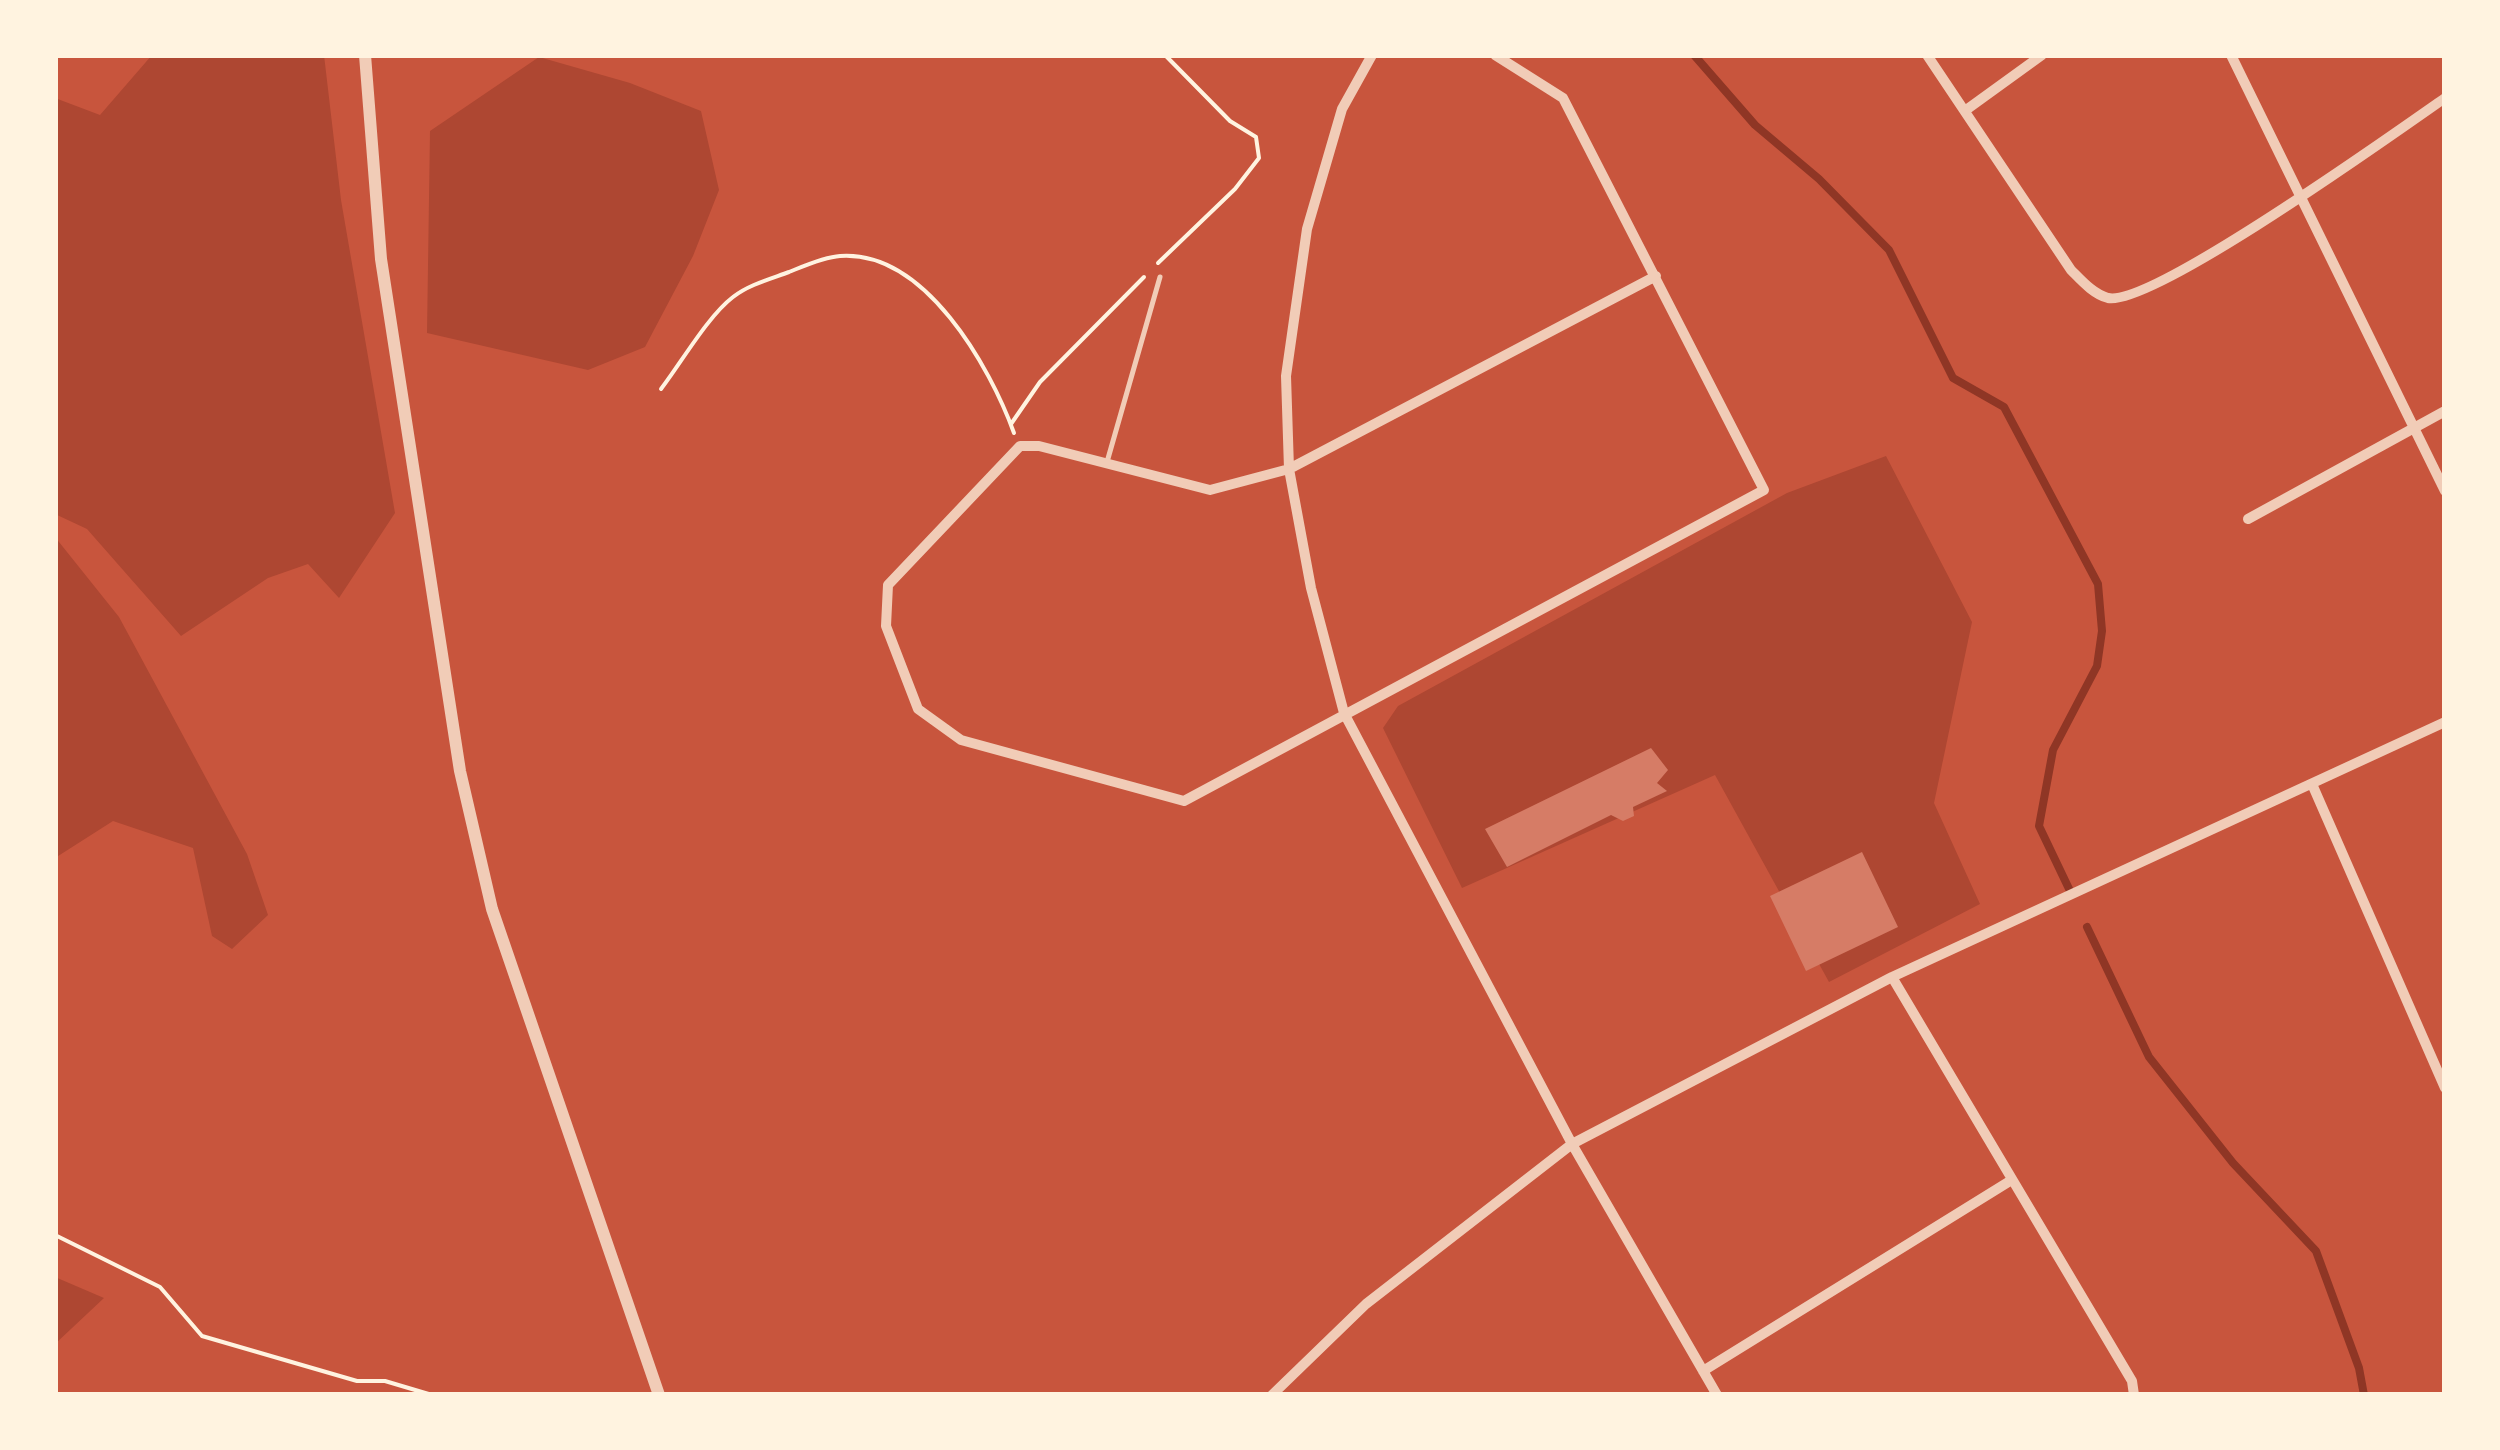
<!DOCTYPE html>
<html>
<head>
<meta charset="utf-8">
<style>
	body { margin:0 }
	#map { position:relative; width:2500px; height:1450px; overflow:hidden; background:#c8553d; font-family:"Times New Roman",serif }
	canvas { display:block }
	.frame { position:absolute; inset:0; border:58px solid #fff3e0; pointer-events:none }
</style>
</head>
<body>
<div id="map">
<canvas width="2500" height="1450"></canvas>
<div class="frame"></div>
</div>
<script>
const context = document.querySelector('canvas').getContext('2d');
context.lineJoin = 'round';
function fill(path, color) {
  context.fillStyle = color;
  context.fill(path, 'evenodd');
}
function stroke(path, color, width, dash) {
  context.strokeStyle = color;
  context.lineWidth = width;
  context.lineCap = dash ? 'butt' : 'round';
  context.setLineDash(dash || []);
  context.stroke(path);
}
fill(new Path2D(`
	M152,55H324L341,200L395,513L339,598L308,564L268,578L181,636L87,529L55,514V98L100,115Z
	M539,57L630,83L701,111L719,190L693,256L645,347L588,370L427,333L430,131Z
	M1886,456L1972,622L1934,803L1980,904L1829,982L1715,775L1462,888L1383,728L1398,706L1787,493Z
	M55,537L119,617L247,854L268,915L232,949L212,936L193,848L113,821L55,858Z
	M55,1277L104,1298L55,1344Z`), '#ae4732');
stroke(new Path2D(`
	M1694,55L1755,125L1819,179L1889,250L1953,378L2004,407L2098,584L2102,631L2097,666L2053,750L2039,826L2071,893
	M2087,927L2149,1057L2233,1163L2316,1251L2359,1368L2364,1395`), '#8f3625', 8);
fill(new Path2D(`
	M1651,748L1668,770L1657,783L1667,791L1633,807L1634,816L1623,821L1611,815L1507,867L1485,829Z
	M1862,852L1898,927L1806,971L1770,896Z`), '#d67c66');
stroke(new Path2D(`
	M1158,263L1235,189L1259,158L1256,137L1230,121L1165,55
	M661,389C681,363 708,316 733,297C748,285 770,279 789,272C804,266 824,257 840,256C925,250 990,367 1014,433
	M1011,424L1040,382L1144,277
	M55,1235L160,1287L202,1336L357,1381H385L432,1395`), '#fff3e0', 4);
stroke(new Path2D(`
	M1107,462L1160,277`), '#f1ccb7', 5);
stroke(new Path2D(`
	M1372,55L1342,109L1307,229L1286,376L1289,469L1311,588L1344,713L1572,1144L1717,1395
	M1495,55L1563,98L1764,490L1184,801L961,740L918,709L886,626L888,585L1020,446H1039L1210,490L1289,469L1656,276
	M1927,55L2071,270C2081,280 2093,294 2108,298C2152,307 2396,132 2445,98
	M2231,55L2445,491
	M1966,110L2042,55
	M2248,519L2445,411
	M2312,784L2445,1088
	M1892,977L2132,1381L2134,1395
	M1703,1371L2010,1181
	M1272,1395L1366,1304L1572,1144L1892,977L2445,722`), '#f1ccb7', 10);
stroke(new Path2D(`
	M365,55L381,259L460,771L492,909L659,1395`), '#f1ccb7', 12);
</script>
</body>
</html>
